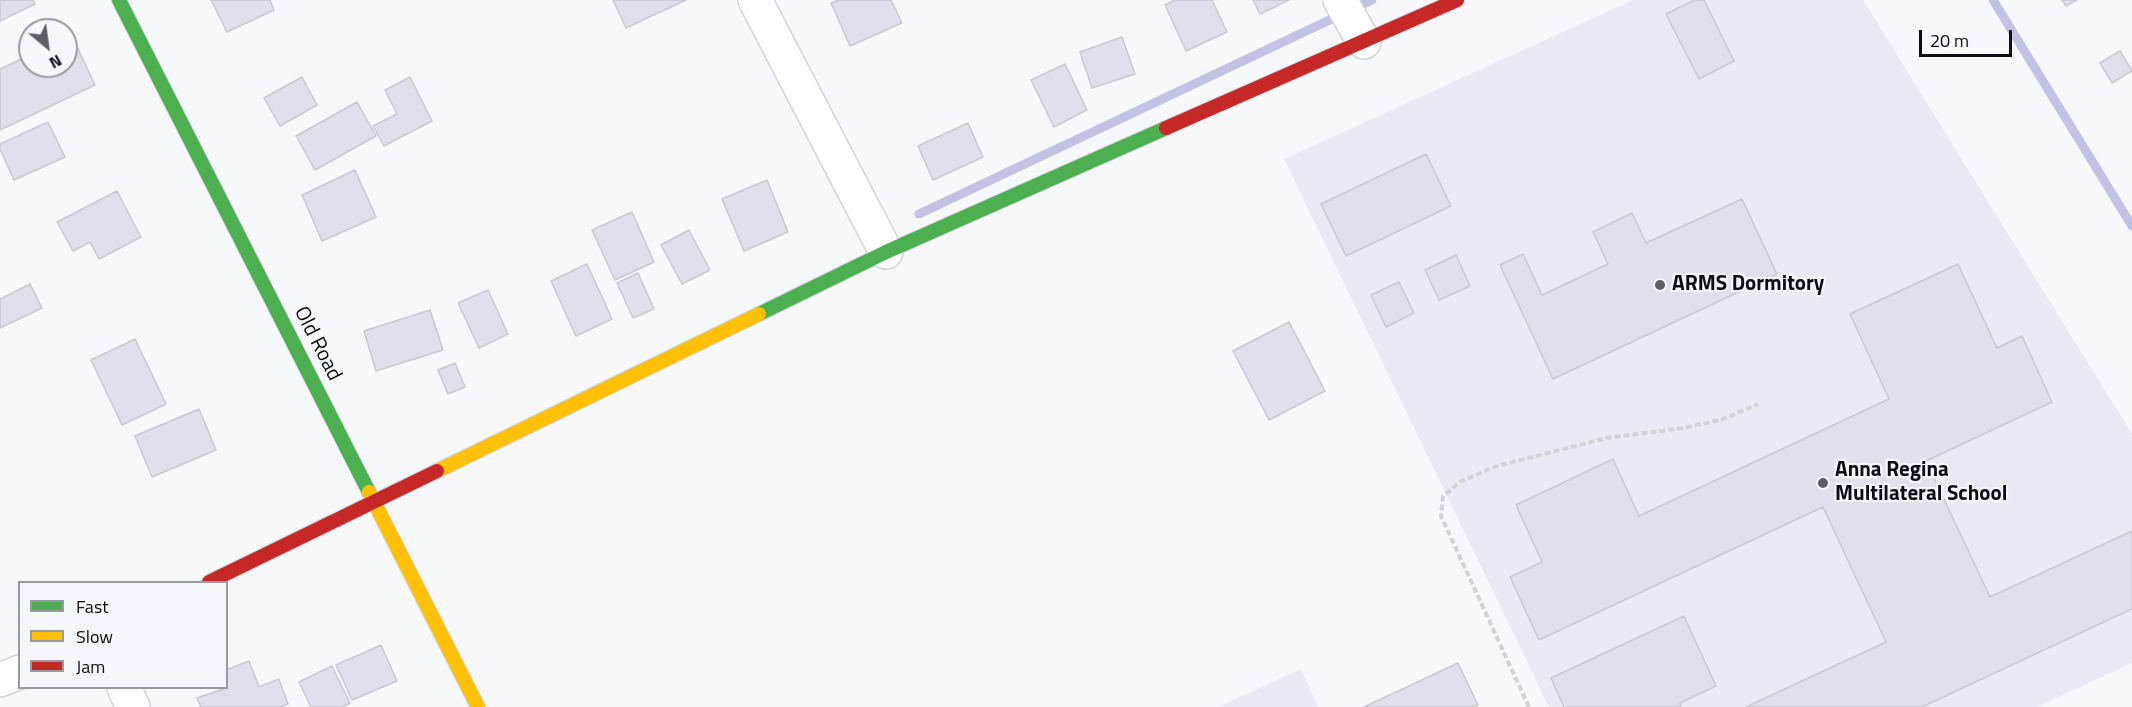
<!DOCTYPE html>
<html>
<head>
<meta charset="utf-8">
<style>
	body { margin:0 }
	#map { position:relative; width:2132px; height:707px; overflow:hidden; background:#f7f8fc; font-family:"Titillium Web",sans-serif }
	canvas { display:block }
	.legend { position:absolute; left:18px; top:581px; width:210px; height:108px; box-sizing:border-box; background:#f6f7fd; border:2px solid #9899a1; margin:0; padding:8px 10px; list-style:none; font-size:18px; color:#0b0c16 }
	.legend li { display:flex; align-items:center; gap:12px; height:30px }
	.legend b { width:30px; border:2px solid #9899a1 }
	.north { position:absolute; left:18px; top:18px; width:60px; height:60px; box-sizing:border-box; background:#f6f7fd; border:2px solid #9899a1; border-radius:50%; rotate:151deg; font-size:16px; font-weight:700; line-height:24px; text-align:center; color:#0b0c16 }
	.north::after { content:''; display:block; margin:auto; width:21px; height:27px; background:#5e5f66; clip-path:polygon(50% 0,100% 100%,50% 72%,0 100%) }
	.scale { position:absolute; left:1919px; top:30px; width:93px; height:27px; box-sizing:border-box; border:3px solid #0b0c16; border-top:0; padding-left:8px; font-size:18px; line-height:21px; white-space:nowrap; color:#0b0c16; -webkit-text-stroke:4px #f6f7fd; paint-order:stroke }
</style>
</head>
<body>
<div id="map">
<canvas width="2132" height="707"></canvas>
<ul class="legend">
<li><b style="height:8px;background:#4caf50"></b>Fast</li>
<li><b style="height:8px;background:#ffc107"></b>Slow</li>
<li><b style="height:8px;background:#c62828"></b>Jam</li>
</ul>
<div class="north">N</div>
<div class="scale">20 m</div>
</div>
<script>
const context = document.querySelector('canvas').getContext('2d');
context.lineJoin = 'round';
function fill(path, color) {
  context.fillStyle = color;
  context.fill(path, 'evenodd');
}
function stroke(path, color, width, dash) {
  context.strokeStyle = color;
  context.lineWidth = width;
  context.lineCap = dash ? 'butt' : 'round';
  context.setLineDash(dash || []);
  context.stroke(path);
}
function drawText(font, color, halo, rows, align = 'center') {
  context.font = font + ' "Titillium Web",sans-serif';
  context.lineWidth = 4.5;
  context.setLineDash([]);
  context.textBaseline = 'middle';
  context.strokeStyle = halo;
  context.fillStyle = color;
  for (const [text, x, y, turn = 0] of rows) {
    context.save();
    context.translate(x, y);
    context.rotate((+turn || 0) * Math.PI / 180);
    context.textAlign = isNaN(turn) ? turn : align;
    if (halo) context.strokeText(text, 0, 0);
    context.fillText(text, 0, 0);
    context.restore();
  }
}
fill(new Path2D(`
	M1633,0H1863L2132,434V663L2037,707H1549L1284,159Z
	M1301,669L1318,707H1218Z`), '#e9eaf4');
stroke(new Path2D(`
	M1993,0L2132,226
	M919,214L1372,0`), '#c0c3e4', 9);
const building = new Path2D(`
	M0,0H33L35,4L0,21Z
	M211,0H270L274,10L227,32Z
	M613,0H686L626,28Z
	M839,0H891L902,23L850,46L831,3Z
	M1175,0H1212L1227,32L1186,51L1165,5Z
	M1253,0H1289L1260,14Z
	M1695,0H1704L1734,61L1699,79L1666,14Z
	M2062,0H2077L2066,6Z
	M72,36L95,85L0,130V69L30,55V66H66V38Z
	M1122,37L1135,74L1092,88L1080,52Z
	M2120,51L2132,71L2112,83L2100,63Z
	M1065,64L1087,110L1054,127L1031,80Z
	M302,77L317,105L280,126L264,98Z
	M410,77L432,121L384,146L373,126L397,114L385,90Z
	M357,102L376,136L315,170L296,136Z
	M48,122L65,157L14,180L0,149V144Z
	M968,123L983,157L933,180L918,146Z
	M1426,154L1451,206L1346,256L1321,204Z
	M355,170L376,217L322,241L302,195Z
	M767,180L788,232L744,251L722,199Z
	M117,191L141,237L99,259L90,242L73,251L57,222Z
	M1742,199L1777,274L1553,379L1500,265L1523,254L1542,295L1608,264L1593,232L1632,213L1646,243Z
	M632,212L654,262L615,280L592,230Z
	M689,230L710,270L682,284L661,245Z
	M1456,255L1470,286L1439,300L1425,270Z
	M587,264L612,319L576,336L551,281Z
	M1958,264L1997,348L2022,336L2052,402L1926,461L1990,597L2132,531V609L1922,707H1746L1886,642L1823,507L1539,640L1510,577L1542,562L1516,505L1613,459L1639,516L1889,399L1850,314Z
	M638,273L654,309L633,318L617,283Z
	M1399,282L1414,313L1386,327L1371,295Z
	M30,284L42,308L0,328V299Z
	M488,290L508,334L479,348L458,303Z
	M430,310L443,350L376,371L364,331Z
	M1289,322L1325,391L1269,420L1233,351Z
	M135,339L166,404L122,425L91,360Z
	M455,363L465,387L448,394L438,370Z
	M199,409L216,450L152,477L135,436Z
	M1684,616L1716,686L1680,703L1681,707H1564L1551,678Z
	M381,645L397,681L352,700L336,665Z
	M249,661L259,687L279,679L288,704L280,707H201L197,698L226,688V670Z
	M1458,663L1478,705L1474,707H1364Z
	M332,666L350,703L343,707H311L299,682Z`);
fill(building, '#dee0eb');
stroke(building, '#c8c9d1', 1.5);
const street = new Path2D(`
	M755,0L886,252
	M1340,0L1364,42
	M0,680L20,672
	M124,688L133,707`);
const fast = new Path2D(`
	M119,0L369,492
	M759,314L886,252L1166,128`);
const slow = new Path2D(`
	M437,471L759,314
	M369,492L478,707`);
const jam = new Path2D(`
	M1166,128L1457,0
	M209,582L437,471`);
stroke(street, '#d3d4db', 36);
stroke(fast, '#d3d4db', 16);
stroke(slow, '#d3d4db', 16);
stroke(jam, '#d3d4db', 16);
stroke(new Path2D(`
	M1529,707L1441,516L1443,496L1460,482L1494,467L1606,438L1684,428L1723,419L1758,404`), '#d2d3d5', 4, [6, 3]);
stroke(street, '#fefeff', 33);
stroke(fast, '#4caf50', 14);
stroke(slow, '#ffc107', 14);
stroke(jam, '#c62828', 14);
for (const [x, y, r, color] of [
	[1660,285,6,"#5e5f66"],
	[1823,483,6,"#5e5f66"]
]) {
  const dot = new Path2D();
  dot.arc(x, y, r, 0, 2 * Math.PI);
  context.fillStyle = color;
  context.fill(dot);
  stroke(dot, '#f6f7fd', 2);
}
drawText('bold 21px', '#0b0c16', '#f6f7fd', [
	["ARMS Dormitory",1672,285],
	["Anna Regina",1835,471],
	["Multilateral School",1835,495]
], 'left');
drawText('21px', '#0b0c16', '#f6f7fd', [
	["Old Road",317,344,63]
]);
</script>
</body>
</html>
